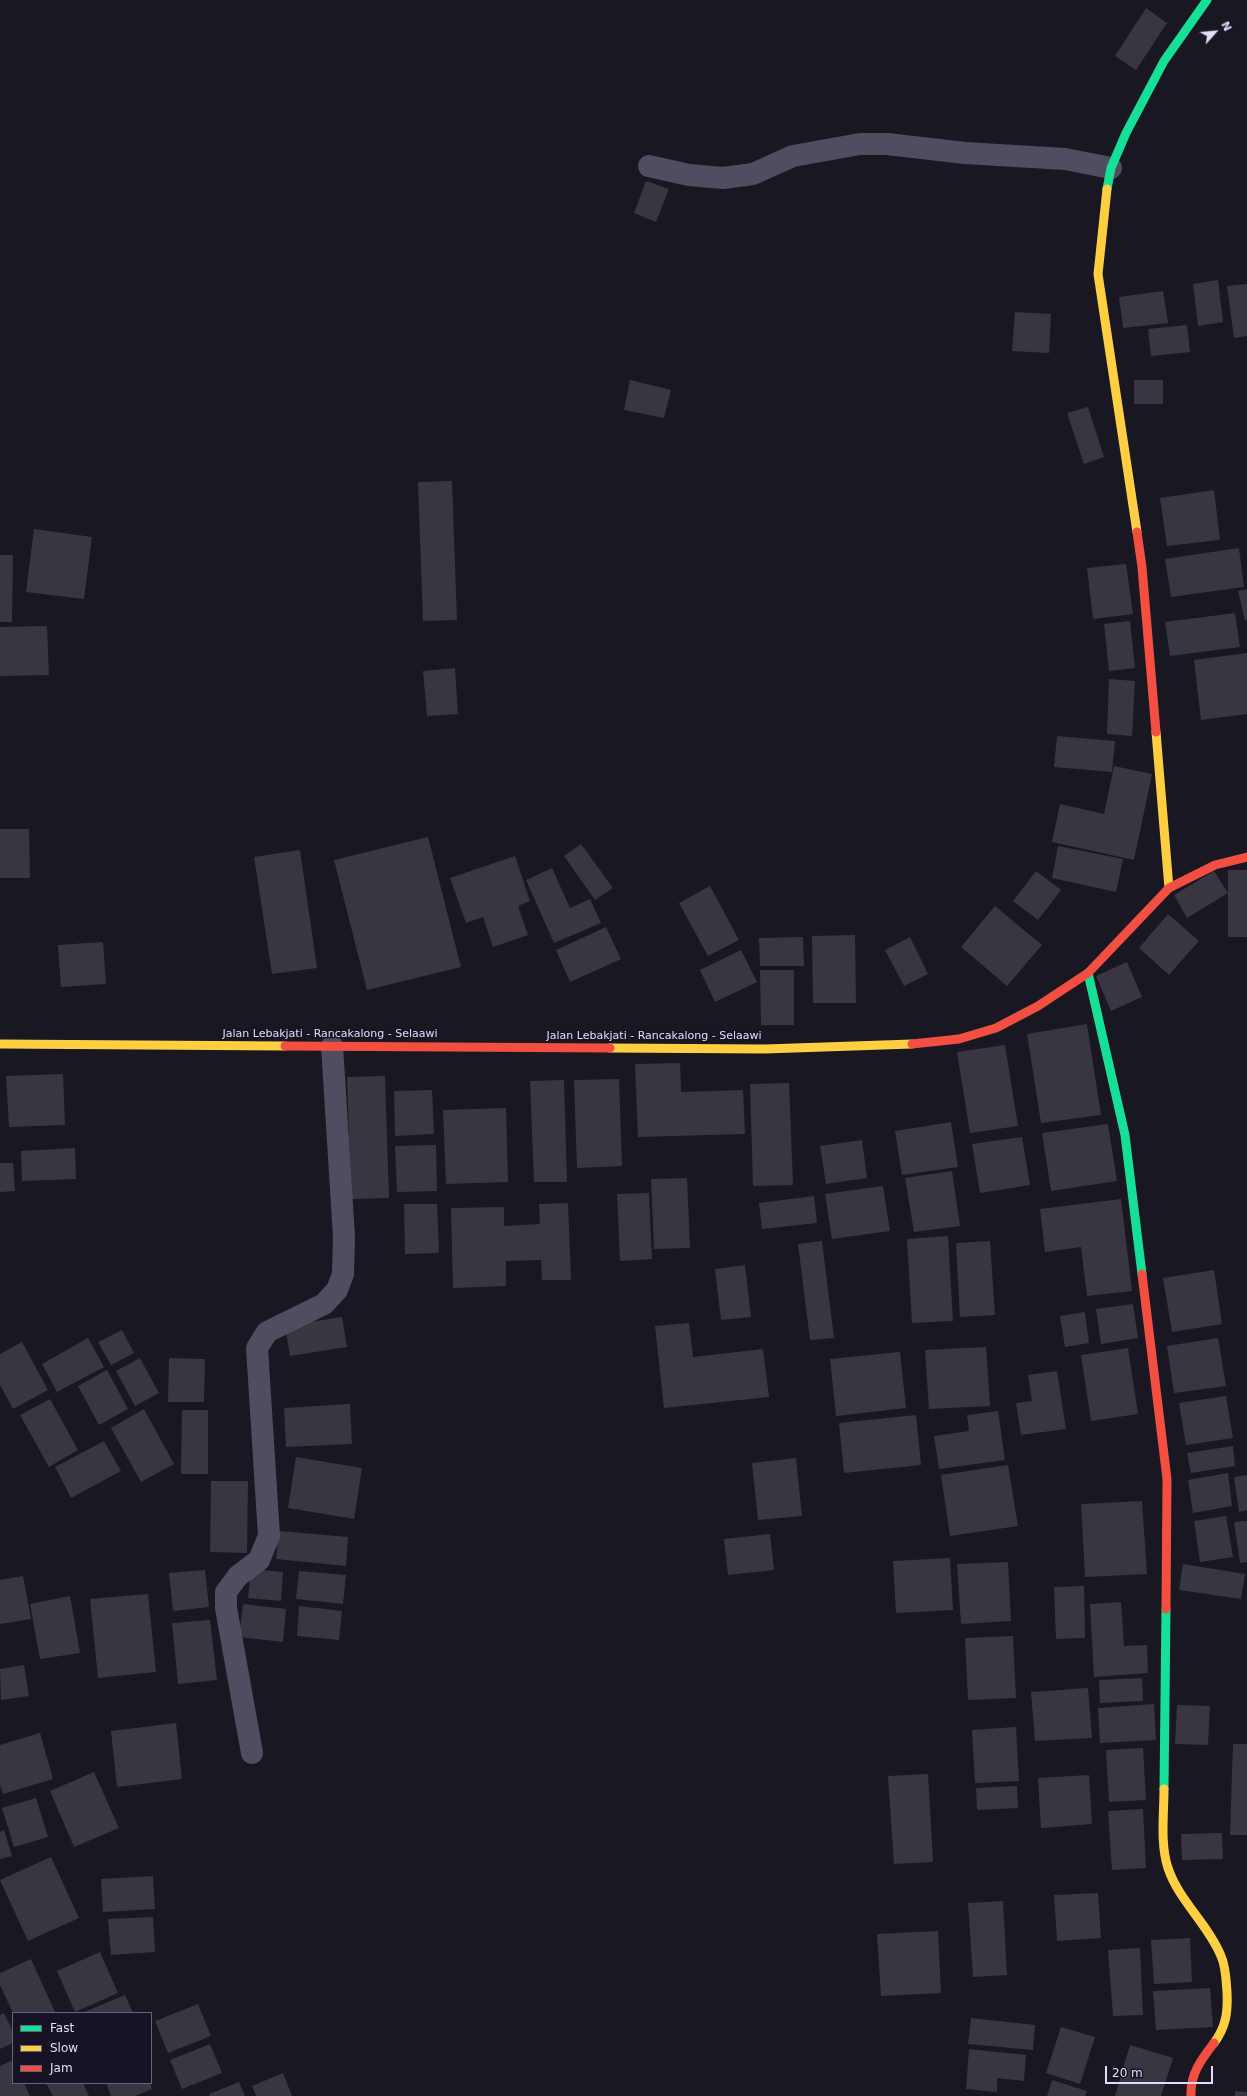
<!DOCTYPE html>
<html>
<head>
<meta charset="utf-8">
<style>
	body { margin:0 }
	#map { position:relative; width:1247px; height:2096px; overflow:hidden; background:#191721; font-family:"DejaVu Sans",sans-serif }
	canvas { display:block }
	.legend { position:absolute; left:12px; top:2012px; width:140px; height:72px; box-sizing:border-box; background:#171325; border:1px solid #68637a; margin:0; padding:5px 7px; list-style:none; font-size:12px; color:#e1dcfa }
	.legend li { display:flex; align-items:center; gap:8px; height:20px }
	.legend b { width:20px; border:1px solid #68637a }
	.north { position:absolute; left:1195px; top:12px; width:40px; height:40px; -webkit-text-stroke:3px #171325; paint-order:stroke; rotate:63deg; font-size:11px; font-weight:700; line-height:16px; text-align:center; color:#e1dcfa }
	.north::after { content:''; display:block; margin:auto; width:14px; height:18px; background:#e1dcfa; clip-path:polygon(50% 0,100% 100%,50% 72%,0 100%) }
	.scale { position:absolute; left:1105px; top:2066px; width:108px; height:18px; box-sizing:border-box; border:2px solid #e1dcfa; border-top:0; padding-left:5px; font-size:12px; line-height:14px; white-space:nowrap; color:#e1dcfa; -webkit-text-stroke:3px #171325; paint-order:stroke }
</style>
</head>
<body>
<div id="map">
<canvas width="1247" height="2096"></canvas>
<ul class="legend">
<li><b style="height:5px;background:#16e098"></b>Fast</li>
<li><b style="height:5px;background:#ffcf43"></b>Slow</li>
<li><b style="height:5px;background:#f24e42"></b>Jam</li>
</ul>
<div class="north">N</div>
<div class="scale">20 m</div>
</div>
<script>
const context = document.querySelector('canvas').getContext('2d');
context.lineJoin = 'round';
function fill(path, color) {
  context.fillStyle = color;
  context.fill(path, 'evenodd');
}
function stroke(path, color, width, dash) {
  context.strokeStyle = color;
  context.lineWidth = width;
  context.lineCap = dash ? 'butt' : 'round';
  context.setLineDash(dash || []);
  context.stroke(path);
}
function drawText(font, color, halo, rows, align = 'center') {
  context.font = font + ' "DejaVu Sans",sans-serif';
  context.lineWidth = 3;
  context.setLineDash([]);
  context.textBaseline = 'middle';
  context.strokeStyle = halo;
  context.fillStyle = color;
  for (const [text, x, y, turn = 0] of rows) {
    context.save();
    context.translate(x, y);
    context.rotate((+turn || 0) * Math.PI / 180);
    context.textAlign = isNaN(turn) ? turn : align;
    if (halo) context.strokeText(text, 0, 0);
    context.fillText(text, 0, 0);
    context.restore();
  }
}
fill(new Path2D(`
	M1146,8L1167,23L1136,70L1115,56Z
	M646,181L669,189L656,222L634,213Z
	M1218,280L1223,322L1198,326L1193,284Z
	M1247,284V336L1234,338L1227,286Z
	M1163,291L1168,323L1123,328L1119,297Z
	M1015,312L1051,314L1049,353L1012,351Z
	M1187,325L1190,352L1151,356L1148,329Z
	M630,380L671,390L664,418L624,410Z
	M1134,380H1163V404H1134Z
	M1088,407L1104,457L1084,464L1067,413Z
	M452,481L457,620L423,621L418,482Z
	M1214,490L1220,540L1167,546L1160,498Z
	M34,529L92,537L84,599L26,592Z
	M1239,548L1244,587L1171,597L1165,559Z
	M0,555H13L12,622H0Z
	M1126,564L1133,614L1093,619L1087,568Z
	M1247,589V620L1245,621L1238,591Z
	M1235,613L1240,647L1170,656L1165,622Z
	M1130,621L1135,668L1109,671L1104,624Z
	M47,626L49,675L0,676V627Z
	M1247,653V714L1201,720L1194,660Z
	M455,668L458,714L427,716L423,671Z
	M1109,679L1135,681L1132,736L1107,734Z
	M1057,736L1115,741L1112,772L1054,767Z
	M1114,766L1152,774L1134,860L1052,842L1060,804L1104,814Z
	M0,829H29L30,878H0Z
	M428,837L461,967L367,990L334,860Z
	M581,844L613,888L595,900L564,856Z
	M1058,846L1123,859L1116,892L1052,878Z
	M300,850L317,968L272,974L254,857Z
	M515,856L530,901L518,906L528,935L493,947L483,917L466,923L450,878Z
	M552,868L570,908L590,899L601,923L554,943L526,880Z
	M1228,870H1247V937H1228Z
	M1036,871L1061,890L1038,920L1013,901Z
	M1214,871L1228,893L1187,918L1174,895Z
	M710,886L739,940L708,956L679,903Z
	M995,906L1042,945L1007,986L961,947Z
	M1168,914L1199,941L1169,975L1139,948Z
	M606,927L621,959L570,982L556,950Z
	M855,935L856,1003H813L812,936Z
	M803,937L804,966H760L759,938Z
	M910,937L928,974L904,986L885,950Z
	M103,942L106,984L61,987L58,945Z
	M741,950L757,982L715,1002L700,970Z
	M1127,962L1142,997L1111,1011L1096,976Z
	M760,970H794V1025H761Z
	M1087,1024L1101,1115L1041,1123L1027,1034Z
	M1005,1045L1018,1126L970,1133L957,1052Z
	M680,1063L681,1092L743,1090L745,1134L638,1137L635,1064Z
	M63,1074L65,1125L9,1127L6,1076Z
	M385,1076L389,1198L351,1199L347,1077Z
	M619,1079L622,1166L577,1168L574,1080Z
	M564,1080L567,1182H534L530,1081Z
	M789,1083L793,1185L753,1186L750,1084Z
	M432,1090L434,1134L395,1136L394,1091Z
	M506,1108L508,1182L446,1184L443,1110Z
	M951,1122L958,1167L902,1175L895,1131Z
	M1108,1124L1117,1181L1051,1191L1042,1133Z
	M1022,1137L1030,1185L980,1193L972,1144Z
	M862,1140L867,1178L826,1184L820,1146Z
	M436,1145L437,1191L397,1192L395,1146Z
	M75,1148L76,1179L22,1181L21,1151Z
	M0,1163H13L15,1191L0,1192Z
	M952,1171L960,1226L914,1232L905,1178Z
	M687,1178L690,1248L654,1249L651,1179Z
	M883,1186L890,1231L832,1239L825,1194Z
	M649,1193L652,1259L620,1261L617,1194Z
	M814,1196L817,1223L762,1229L759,1203Z
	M1121,1199L1132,1291L1087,1296L1081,1247L1045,1252L1040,1209Z
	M568,1203L571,1280H542L541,1260L506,1261V1286L453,1288L451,1208L504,1207V1226L540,1224L539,1204Z
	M404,1204H437L439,1253L405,1254Z
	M948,1236L953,1321L912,1323L907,1239Z
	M822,1241L834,1338L810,1340L798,1244Z
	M990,1241L995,1315L960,1317L956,1243Z
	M745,1265L751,1317L721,1320L715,1269Z
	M1214,1270L1222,1324L1172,1332L1163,1278Z
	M1133,1304L1138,1338L1101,1344L1096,1309Z
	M1085,1312L1089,1343L1065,1347L1060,1316Z
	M342,1317L347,1347L290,1356L285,1326Z
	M689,1323L693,1357L763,1349L769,1397L664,1408L655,1326Z
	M122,1330L134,1353L111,1365L98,1342Z
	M88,1338L104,1367L57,1392L42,1364Z
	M1218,1338L1226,1386L1174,1393L1167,1346Z
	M22,1342L48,1390L13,1409L0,1385V1354Z
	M986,1347L990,1406L929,1409L925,1350Z
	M1128,1348L1138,1414L1091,1421L1081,1355Z
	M900,1352L906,1408L836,1416L830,1359Z
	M140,1358L159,1393L135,1406L116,1371Z
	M169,1358L205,1359L204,1402H168Z
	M107,1370L128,1409L99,1425L78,1386Z
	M1057,1371L1066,1429L1021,1435L1016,1403L1032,1401L1028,1375Z
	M1226,1396L1233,1438L1186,1445L1179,1403Z
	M50,1399L78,1450L49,1467L20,1415Z
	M350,1404L352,1444L286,1447L284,1408Z
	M144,1409L174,1464L141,1482L111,1428Z
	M182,1410H208V1474H181Z
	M998,1411L1005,1460L939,1469L934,1436L969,1431L967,1415Z
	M916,1415L921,1465L844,1473L839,1423Z
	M104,1441L121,1471L71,1498L55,1467Z
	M1233,1446L1235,1466L1191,1473L1187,1453Z
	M296,1457L362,1468L354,1519L288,1508Z
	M796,1458L802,1516L758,1520L752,1463Z
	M1008,1465L1018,1526L950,1536L941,1475Z
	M1228,1473L1232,1506L1193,1513L1188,1480Z
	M1247,1475V1510L1239,1512L1234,1477Z
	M211,1481H248L247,1553L210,1552Z
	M1142,1501L1147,1574L1085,1577L1081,1504Z
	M1226,1516L1233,1557L1200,1562L1194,1521Z
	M1247,1521V1562L1240,1563L1234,1522Z
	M279,1531L348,1537L346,1566L276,1559Z
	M770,1534L774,1570L728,1575L724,1539Z
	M950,1558L953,1610L896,1613L893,1561Z
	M1008,1562L1011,1621L961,1624L957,1564Z
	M1183,1564L1245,1574L1241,1599L1179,1590Z
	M251,1569L283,1572L281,1601L248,1598Z
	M205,1570L209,1607L173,1611L169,1573Z
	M299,1571L346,1575L343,1604L296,1599Z
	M23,1576L31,1619L0,1624V1580Z
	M1084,1586L1085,1638L1056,1639L1054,1587Z
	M148,1594L156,1672L98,1678L90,1599Z
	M70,1596L80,1653L40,1659L30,1604Z
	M1121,1602L1124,1646L1147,1645L1148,1673L1094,1677L1090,1604Z
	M243,1604L286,1609L283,1642L239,1637Z
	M299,1606L342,1611L339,1640L297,1636Z
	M210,1620L217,1680L178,1684L172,1623Z
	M1013,1636L1016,1698L968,1700L965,1638Z
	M24,1665L29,1696L1,1700L0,1669Z
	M1142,1678L1143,1701L1100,1703L1099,1680Z
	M1088,1688L1092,1738L1035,1741L1031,1692Z
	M1154,1704L1156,1740L1100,1743L1098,1708Z
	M1177,1705L1210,1706L1208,1745L1175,1744Z
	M176,1723L182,1779L117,1787L111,1731Z
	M1016,1727L1019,1781L975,1783L972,1730Z
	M40,1733L53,1779L3,1794L0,1785V1745Z
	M1233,1744H1247V1835H1230Z
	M1143,1748L1146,1800L1109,1802L1106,1750Z
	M94,1772L119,1828L74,1847L50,1791Z
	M928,1774L933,1862L894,1864L888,1776Z
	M1089,1775L1092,1824L1041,1828L1038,1778Z
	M1017,1786L1018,1808L977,1810L976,1788Z
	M36,1798L48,1837L14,1847L2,1808Z
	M1143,1809L1146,1868L1112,1870L1108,1811Z
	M4,1830L12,1856L0,1859V1832Z
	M1222,1833L1223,1859L1182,1860L1181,1834Z
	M51,1857L79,1918L28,1941L0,1880Z
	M153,1876L155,1909L103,1912L101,1879Z
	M1098,1893L1101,1938L1057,1941L1054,1895Z
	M1003,1901L1007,1975L973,1977L968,1903Z
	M153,1917L155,1952L111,1955L108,1919Z
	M938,1931L941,1993L881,1996L877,1934Z
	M1190,1938L1192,1982L1154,1984L1151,1940Z
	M1140,1948L1143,2015L1113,2016L1108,1950Z
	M100,1952L118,1993L75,2012L57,1971Z
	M31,1959L55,2012L52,2013H13L0,1985V1973Z
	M1210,1988L1213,2027L1156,2030L1153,1991Z
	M125,1995L133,2013H82Z
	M198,2004L211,2036L168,2053L155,2021Z
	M4,2013L13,2032V2043L0,2049V2015Z
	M971,2018L1035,2025L1033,2050L968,2044Z
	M1061,2027L1095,2037L1080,2084L1046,2073Z
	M210,2044L222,2073L182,2089L170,2060Z
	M1130,2045L1173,2058L1161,2096H1115Z
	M969,2049L1026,2055L1024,2081L997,2078V2092L966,2089Z
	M13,2060V2083H24L30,2096H0V2066Z
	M283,2073L292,2096H256L252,2086Z
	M1052,2080L1087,2091L1085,2096H1047Z
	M239,2082L245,2096H210L209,2094Z
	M46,2083H83L89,2096H53Z
	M106,2083H150L152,2089L135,2096H111Z
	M1235,2091L1247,2092V2096H1235Z`), '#393642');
stroke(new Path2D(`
	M649,166L689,175L723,178L753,174L793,156L860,144H887L965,153L1065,159L1111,168
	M252,1753L226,1608V1592L238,1576L259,1560L269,1536L257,1348L267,1332L324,1304L337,1290L343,1274L344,1237L332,1046`), '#4f4d60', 22);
stroke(new Path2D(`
	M1107,189L1111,168L1126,133L1164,61L1207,0
	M1088,973L1125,1135L1142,1274
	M1164,1789L1166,1609`), '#16e098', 9);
stroke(new Path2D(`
	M1107,189L1098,274L1137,532
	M1156,732L1169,888
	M0,1044L285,1046
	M610,1048L765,1049L912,1044
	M1164,1789C1164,1814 1160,1844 1168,1868C1179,1901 1208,1924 1221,1956C1226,1967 1226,1980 1227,1992C1228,2012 1226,2027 1214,2043`), '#ffcf43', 9);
stroke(new Path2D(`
	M1137,532L1142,567L1156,732
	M912,1044L959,1039L996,1028L1038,1006L1088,973L1169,888L1215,865L1247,857
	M285,1046L610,1048
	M1142,1274L1167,1479L1166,1609
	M1191,2096C1190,2074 1201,2060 1214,2043`), '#f24e42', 9);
drawText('11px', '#e1dcfa', '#171325', [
	["Jalan Lebakjati - Rancakalong - Selaawi",330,1034],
	["Jalan Lebakjati - Rancakalong - Selaawi",654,1036]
]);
</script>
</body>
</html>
